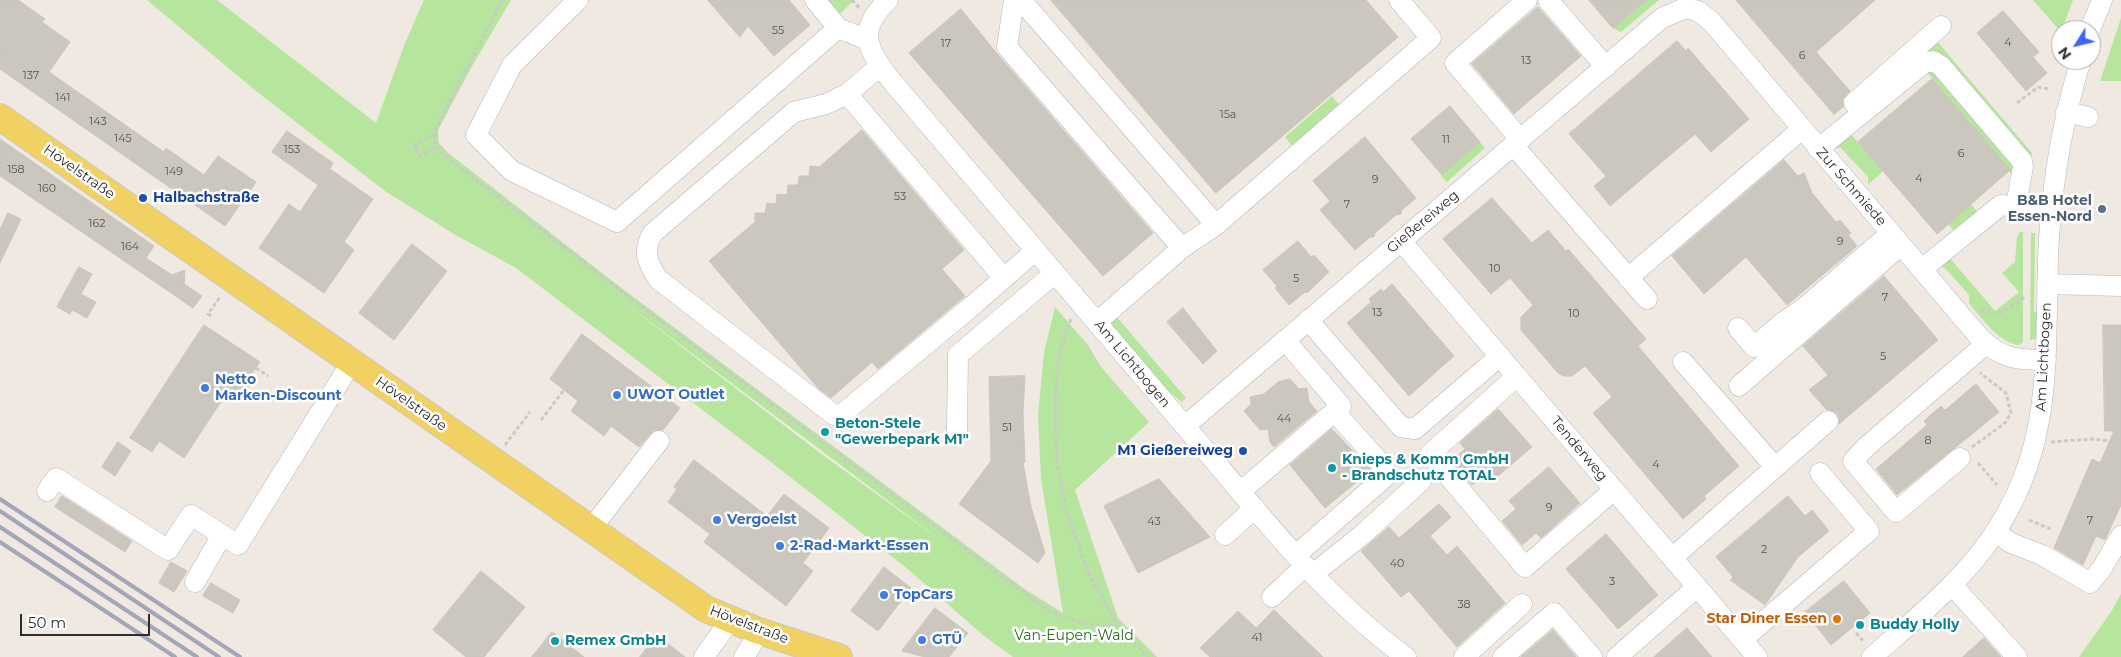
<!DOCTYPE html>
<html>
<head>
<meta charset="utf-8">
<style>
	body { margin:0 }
	#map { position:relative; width:2121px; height:657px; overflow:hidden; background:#efe9e1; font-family:Montserrat,sans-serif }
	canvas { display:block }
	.north { position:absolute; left:2051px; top:20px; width:50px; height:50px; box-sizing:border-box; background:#fff; border:1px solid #ababab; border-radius:50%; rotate:234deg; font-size:14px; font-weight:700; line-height:20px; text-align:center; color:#2e2e2e }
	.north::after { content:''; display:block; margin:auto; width:18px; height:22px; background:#4264fb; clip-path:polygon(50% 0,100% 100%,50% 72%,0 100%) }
	.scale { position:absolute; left:20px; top:614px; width:130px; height:22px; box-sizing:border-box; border:2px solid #2e2e2e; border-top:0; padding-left:6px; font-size:15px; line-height:18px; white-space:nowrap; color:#2e2e2e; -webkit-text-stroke:4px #fff; paint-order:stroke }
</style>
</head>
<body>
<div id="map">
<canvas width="2121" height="657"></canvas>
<div class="north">N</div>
<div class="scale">50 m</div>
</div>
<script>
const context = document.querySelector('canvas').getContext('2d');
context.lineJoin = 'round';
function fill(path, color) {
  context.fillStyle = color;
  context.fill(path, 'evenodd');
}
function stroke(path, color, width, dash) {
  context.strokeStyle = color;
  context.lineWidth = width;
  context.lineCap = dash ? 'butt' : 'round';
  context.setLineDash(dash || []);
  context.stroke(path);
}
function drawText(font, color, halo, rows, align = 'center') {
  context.font = font + ' Montserrat,sans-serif';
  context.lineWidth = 5;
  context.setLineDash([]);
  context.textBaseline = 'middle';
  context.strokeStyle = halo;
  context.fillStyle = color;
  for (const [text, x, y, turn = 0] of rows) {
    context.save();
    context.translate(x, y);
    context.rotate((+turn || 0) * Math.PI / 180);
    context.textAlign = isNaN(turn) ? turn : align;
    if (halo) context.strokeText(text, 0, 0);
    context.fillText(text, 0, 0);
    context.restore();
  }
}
fill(new Path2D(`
	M147,0H217L376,123L405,43L424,0H511L471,68L438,130L439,143L447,152L620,287L1026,590L1063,613L1041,479L1038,415L1044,353L1055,307L1088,345L1101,367L1149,422L1075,490L1118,618L1157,657H1013L984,636L909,570L780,469L516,268L454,234L385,191L256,91ZM609,291L947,545L820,453Z
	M828,0H854L840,14Z
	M1647,0H1659L1621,32L1613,28Z
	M2033,0H2073L2061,32Z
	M2121,18V81H2100Z
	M1936,40L2032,153L2028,177L1922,57Z
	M1930,65L2014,158L2016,180L1923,67Z
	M1332,96L1340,106L1292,146L1285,137Z
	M1848,131L1883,171L1868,185V177L1841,148H1836L1840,140Z
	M1480,142L1485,148L1447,182L1441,176Z
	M1971,204L1977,212L1954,231L1948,224Z
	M2020,232H2023V342L2019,345C1997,342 1982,318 1969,303V295L1946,269L1940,266L1949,257L1995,311L2019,292L2002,273L2015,262L2017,237Z
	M2031,233H2035L2034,311L2040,313L2039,331L2036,339L2030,340Z
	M1116,316L1186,398L1182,402L1169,392L1110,323Z
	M2121,594V657H2079L2111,612Z`), '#b6e59e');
const building = new Path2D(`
	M0,0H18L45,19L42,22L70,42L49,72L164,152L166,148L204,175L218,156L256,182L225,226L0,69Z
	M708,0H789L810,25L774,56L748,26L740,37Z
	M1051,0H1366L1398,37L1216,193Z
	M1589,0H1647L1613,28Z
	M1736,0H1875L1816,52L1850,91L1843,99V107L1834,114Z
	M1538,7L1581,56L1514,114L1472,64Z
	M961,9L998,55L1153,233L1103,276L909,53Z
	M2003,11L2039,52L2033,57L2047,73L2026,91L1977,33Z
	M1677,41L1686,51L1688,48L1749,119L1711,152L1695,134L1610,206L1594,186L1606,176L1569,134Z
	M1932,79L2010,170L1937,234L1858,142Z
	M1450,106L1480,142L1442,175L1411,139Z
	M862,130L964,250L942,269L965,296L878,369L872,362L831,398L818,388L709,261L755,222V213H765L767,203L776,204L777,194L787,195L788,185H798L799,176H809L810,166L819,167Z
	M287,131L333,163L330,169L373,199L344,242L354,250L324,293L259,248L289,204L300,212L318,185L272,152Z
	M1365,137L1416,198L1402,210L1401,214L1396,215L1375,233L1374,237H1370L1355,250L1320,210L1330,201L1313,181Z
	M0,139L154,246L146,258L172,275L185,270L184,284L202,296L193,308L0,176Z
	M1784,160L1798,176L1804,173L1812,193L1836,222L1840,220L1851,233L1848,235L1857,246L1787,305L1746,257L1704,294L1672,256Z
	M1492,198L1532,243L1548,230L1566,251L1568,249L1646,339L1638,346L1739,466L1704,496L1706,499L1683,519L1593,413L1612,397L1585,366L1572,376H1564L1558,373L1521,330V317L1533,305L1510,278L1491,294L1443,239Z
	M8,213L21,219L0,263V230Z
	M1298,241L1311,257L1314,255L1329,272L1307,293L1305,292L1289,305L1275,288L1277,286L1263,270Z
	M412,244L447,271L394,340L359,313Z
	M79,267L92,274L81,294L96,302L87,318L72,310L70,314L57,307Z
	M1884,276L1938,340L1839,424V418L1837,413L1826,409L1809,390L1828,375L1803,346Z
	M1392,284L1454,356L1409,396L1347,323L1371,302L1369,299L1381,289L1383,292Z
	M1183,308L1217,351L1203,364L1167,322Z
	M204,325L260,362L250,376L251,383L239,402L226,394L184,458L159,441L152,452L130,438Z
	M2103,325H2121V505L2105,540L2096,536L2083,565L2054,548L2092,459L2100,463L2114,431H2105Z
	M582,334L680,408L663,430H654L639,447L611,426L604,436L571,411L578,401L550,379Z
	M1025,376L1023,414L1025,462L1023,463L1031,507L1045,553L1038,563L959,504L991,461L989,377Z
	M1290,379L1299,389L1307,388L1309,402L1317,411L1274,447L1270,442L1268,429L1260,430L1244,411L1251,404L1250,397L1264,394L1278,382Z
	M1976,384L1999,412L1897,495L1876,469L1927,425L1924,421L1941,406L1945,410Z
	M1498,409L1532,447L1492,481L1486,474L1472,485L1451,461L1465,449L1460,443Z
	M1332,429L1371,470L1325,508L1290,465Z
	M118,442L131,451L115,476L102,467Z
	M694,460L767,516L784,494L829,528L803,563L813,571L786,606L704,542L710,534L668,502L677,489L674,487Z
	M1549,467L1580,503L1541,538L1536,533L1522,545L1502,521L1516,509L1509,501Z
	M1159,479L1210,537L1138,573L1104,506Z
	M62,496L132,541L125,552L55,507Z
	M1788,496L1805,516L1812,510L1829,531L1798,557L1765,605L1730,580L1733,577L1716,557Z
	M1439,504L1451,517L1430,536L1447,555L1457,546L1505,603L1457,647L1409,591L1401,597L1361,551L1389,527L1399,538Z
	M1606,534L1658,595L1618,629L1566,569Z
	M171,562L187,571L174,592L159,583Z
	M884,567L911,588L878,631L851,611Z
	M481,571L525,607L484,657H466L433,630Z
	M1844,581L1870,613L1831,645L1805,612Z
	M211,583L240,600L233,613L203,596Z
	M935,608L968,633L949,657H925L902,651Z
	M1274,610L1323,657H1210L1200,648L1238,611L1256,628Z
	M1687,628L1712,657H1654Z
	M1553,630L1576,657H1521Z
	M552,632L584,657H532Z
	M657,635L685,657H640Z
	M1984,638L2001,657H1963Z`);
fill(building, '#cbc7bf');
stroke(building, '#cbc5ba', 1);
const minor = new Path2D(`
	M578,0L512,65L476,135L512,171L617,222L838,28
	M815,0L838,28L868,40
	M888,0C857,30 866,48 890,79C988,194 1085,310 1183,424C1253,505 1319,594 1406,657
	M1014,0L1007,47L1182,248L1097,322
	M1021,0L1216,225L1431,38L1399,0
	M1548,0L1606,67
	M2090,30L2102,0
	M880,66L847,94L826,104L794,112L653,233C642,251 647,262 658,279L834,415H841L972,306L1035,251
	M847,94L1004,278
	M1854,103L1941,26
	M2066,112L2088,117
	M1520,139L1455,63L1527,0
	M1513,145L1647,299
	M1818,149L1924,63L1933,61L1941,66L2022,161L2023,167L2016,206
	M1401,241L1757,657
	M1182,248L1216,225
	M1922,269L2001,205L2051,211
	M1628,278L1802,129
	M2047,284L2121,286
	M1308,320L1401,427L1415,429L1500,356
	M1738,328L1754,347L1782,323L1804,308L1891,233
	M1683,362L1775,467
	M1517,376L1430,454L1525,567L1614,490
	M1739,386L1901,245
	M1185,426L1662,18L1685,8L1698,11L1711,21L1980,338C2002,359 2017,360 2046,360
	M957,432L958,355L1055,273
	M1960,458L1896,512L1853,461L1866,447L1986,344
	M47,491L56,478L168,550L191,515L238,545L351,363
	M1240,492L1341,406L1285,340
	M591,529L659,441
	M1995,532L2011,543L2042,555L2090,583L2102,568L2121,536
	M1225,535L1255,508
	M1296,555L1385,477L1384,467L1342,420
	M1672,558L1828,421
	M1313,574L1362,535L1421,481
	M195,582L222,535
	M1952,585L2017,657
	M1272,597L1305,566
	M1742,640L1869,531L1820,473
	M704,657L730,620
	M744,657L760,631
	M1464,657L1522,604
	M1503,657L1554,613L1592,657
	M1617,657L1697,587
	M1872,657C1915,619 1962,582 1994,534C2058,439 2043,345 2049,238C2053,177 2063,118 2081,60`);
const major = new Path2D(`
	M0,117L706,609L756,630L839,657`);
stroke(minor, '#b4b7c1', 21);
stroke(major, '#c9c9c9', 28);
stroke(new Path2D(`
	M502,0L436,129L435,144L440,152L638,304L1040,605C1065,620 1089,628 1117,624L1148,657
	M852,0L860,9
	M2017,103L2038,87L2049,89
	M434,135L415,145L419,156L437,148
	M1981,309L1996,315L2015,305L2026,296
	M211,316L208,314L220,297
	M1071,319L1060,351L1056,385L1055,421L1058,469L1067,513L1089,574L1117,624
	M256,368L268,376
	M541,420L564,390
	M1953,435L1959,441
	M2051,442L2093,439L2109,441
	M505,445L530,412
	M1972,447L2005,423L2011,413L2006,393L1980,373
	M1978,463L1997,485
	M2029,520L2053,530
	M1856,633L1864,642`), '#c9c9c9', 3, [4, 2.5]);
stroke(minor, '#fff', 20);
stroke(major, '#f2d163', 26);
stroke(new Path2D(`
	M0,499L240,657
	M0,511L219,657
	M0,527L197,657
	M0,542L175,657`), '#a3a6b8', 4);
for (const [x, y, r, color] of [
	[143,198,5,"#1a4fb4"],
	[2102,209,5,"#5c6f8a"],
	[205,388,5,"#3f7fe0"],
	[617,395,5,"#3f7fe0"],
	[825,432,5,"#0f9aa8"],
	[1243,451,5,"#1a4fb4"],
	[1332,468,5,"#0f9aa8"],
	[717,520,5,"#3f7fe0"],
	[780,546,5,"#3f7fe0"],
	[884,595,5,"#3f7fe0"],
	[1837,619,5,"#e8710a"],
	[1860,625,5,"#0f9aa8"],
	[922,640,5,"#3f7fe0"],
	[555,641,5,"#0f9aa8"]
]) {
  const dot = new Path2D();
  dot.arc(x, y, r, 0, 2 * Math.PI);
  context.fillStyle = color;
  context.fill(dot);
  stroke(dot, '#fff', 2);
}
drawText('11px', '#555452', null, [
	["55",778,31],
	["4",2008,43],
	["17",946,44],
	["6",1802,56],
	["13",1526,61],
	["137",31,76],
	["141",63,98],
	["15a",1228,115],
	["143",98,122],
	["145",123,139],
	["11",1446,140],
	["153",292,150],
	["6",1961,154],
	["158",16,170],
	["149",174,172],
	["4",1919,179],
	["9",1375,180],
	["160",47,189],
	["53",900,197],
	["7",1347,205],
	["162",97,224],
	["9",1840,242],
	["164",130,247],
	["10",1495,269],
	["5",1296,279],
	["7",1885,298],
	["13",1377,313],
	["10",1574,314],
	["5",1883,357],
	["44",1284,419],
	["51",1007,428],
	["8",1928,441],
	["4",1656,465],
	["9",1549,508],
	["7",2090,521],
	["43",1154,522],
	["2",1764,550],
	["40",1397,564],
	["3",1612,582],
	["38",1464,605],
	["41",1257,638]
]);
drawText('14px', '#2e2e2e', '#fff', [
	["Hövelstraße",79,172,35],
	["Zur Schmiede",1851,187,49],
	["Gießereiweg",1423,222,-40],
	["Am Lichtbogen",2044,357,-87],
	["Am Lichtbogen",1132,364,50],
	["Hövelstraße",411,404,35],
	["Tenderweg",1579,449,50],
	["Hövelstraße",749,625,21]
]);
drawText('bold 14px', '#164399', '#fff', [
	["Halbachstraße",153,198],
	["M1 Gießereiweg",1233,451,"right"]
], 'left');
drawText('bold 14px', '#4e5e75', '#fff', [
	["B&B Hotel",2092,201],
	["Essen-Nord",2092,217]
], 'right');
drawText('bold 14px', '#366cbe', '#fff', [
	["Netto",215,380],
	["Marken-Discount",215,396],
	["UWOT Outlet",627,395],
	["Vergoelst",727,520],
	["2-Rad-Markt-Essen",790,546],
	["TopCars",894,595],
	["GTÜ",932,640]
], 'left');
drawText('bold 14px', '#0d838f', '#fff', [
	["Beton-Stele",835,424],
	["\"Gewerbepark M1\"",835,440],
	["Knieps & Komm GmbH",1342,460],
	["- Brandschutz TOTAL",1342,476],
	["Buddy Holly",1870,625],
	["Remex GmbH",565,641]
], 'left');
drawText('bold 14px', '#c56008', '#fff', [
	["Star Diner Essen",1827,619]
], 'right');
drawText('14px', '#2c6e1b', '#fff', [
	["Van-Eupen-Wald",1074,636]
]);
</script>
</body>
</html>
